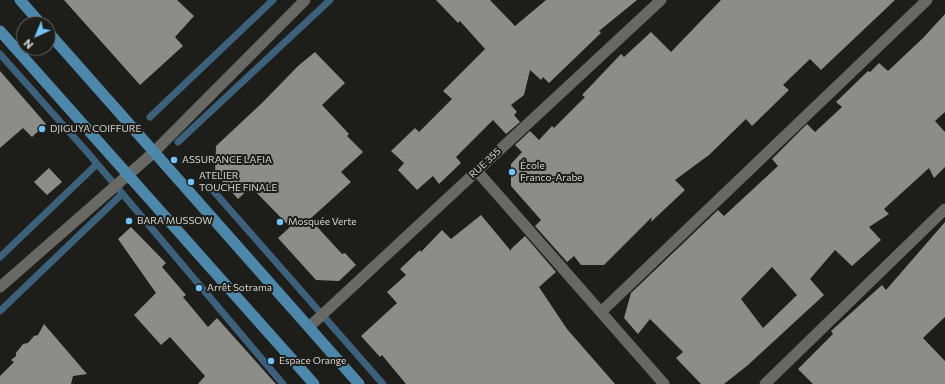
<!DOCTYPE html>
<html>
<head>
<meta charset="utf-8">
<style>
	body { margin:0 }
	#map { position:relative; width:945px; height:384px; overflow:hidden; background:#1d1d1a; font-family:Commissioner,sans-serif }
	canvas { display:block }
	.north { position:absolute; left:16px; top:16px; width:40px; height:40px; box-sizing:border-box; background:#1d1d1a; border:1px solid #656563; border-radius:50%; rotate:224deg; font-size:11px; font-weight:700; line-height:16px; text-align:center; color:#d2d2d0 }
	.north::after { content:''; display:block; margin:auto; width:14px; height:18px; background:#73c1f6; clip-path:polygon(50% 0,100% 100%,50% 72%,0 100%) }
</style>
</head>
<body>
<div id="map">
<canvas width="945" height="384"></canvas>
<div class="north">N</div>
</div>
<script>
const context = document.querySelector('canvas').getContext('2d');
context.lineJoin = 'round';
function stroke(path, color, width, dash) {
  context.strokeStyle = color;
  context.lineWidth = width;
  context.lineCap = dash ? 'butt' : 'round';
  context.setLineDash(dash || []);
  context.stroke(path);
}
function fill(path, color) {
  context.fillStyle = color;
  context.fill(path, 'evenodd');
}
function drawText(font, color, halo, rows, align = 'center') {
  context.font = font + ' Commissioner,sans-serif';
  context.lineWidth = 4;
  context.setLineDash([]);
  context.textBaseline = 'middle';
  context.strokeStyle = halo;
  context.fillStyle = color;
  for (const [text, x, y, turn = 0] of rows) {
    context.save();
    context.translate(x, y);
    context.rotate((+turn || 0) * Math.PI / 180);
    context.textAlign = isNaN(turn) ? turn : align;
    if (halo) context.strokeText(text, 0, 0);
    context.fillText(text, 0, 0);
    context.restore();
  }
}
stroke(new Path2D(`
	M0,54L88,153L283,384
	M150,117L273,0
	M178,142L330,0
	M210,187L383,384
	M0,257L97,164
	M0,311L122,194`), '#3d617a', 7);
fill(new Path2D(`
	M64,0H177L194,16L175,37L183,46L140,85Z
	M436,0H490L515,26L546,0H637L599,31L601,33L549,83L543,77L541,80L530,70L524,95L511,105L517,112L514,115L520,122L506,134L493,120L456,157L461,163L439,184L433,176L417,190L398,170L404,163L391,151L415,128L419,132L452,99L443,91L485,49L460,21L458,23Z
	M721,0H895L821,70L810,59L783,85L789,90L752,126L746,119L709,155L675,180L685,190L651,222L652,217L604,265H581L574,256L567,262L535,226L541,220L511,186V164L522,152L515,145L530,131L539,140L552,126L554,128L585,97L582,95L621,54L624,57L651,32L671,52Z
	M945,14V112L935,121L945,132V167L934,178L929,168L884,209L889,214L869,227L881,240L852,266L835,250L810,279L824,295L748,365L724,384H701L676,358L683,352L650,319L638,334L624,318L631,293L718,210L724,216L778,166L772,159L807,124L815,132L842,107L836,102L868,71L870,72L879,63L888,71L923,38ZM772,267L797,295L763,328L741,299Z
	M315,52L345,83L322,105L349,134L347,136L363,152L341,172L351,182L310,219L342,254L345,253L356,265L339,281L316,280L278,238L290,227L251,187L238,199L215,173L216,146L263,102L298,66Z
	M0,71L46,124L32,137L23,128L0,148Z
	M49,168L62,182L47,195L34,182Z
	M481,215L511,251V249L525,236L556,272L539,287L567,329L615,384H406L382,355L380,357L361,336L397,303L387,292L406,275L400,269L420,250L421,252L442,230L451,239Z
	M945,222V317L923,338L945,361V384H813L798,369L833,334L831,331L882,285L886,290Z
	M131,227L166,263L162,267L186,295L183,297L208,327L217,318L276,384H198L205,376L170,337L161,345L134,315L156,293L118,239Z
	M44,324L87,374L73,376L71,384H0V376L14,362L11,360L16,356V353L23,344L28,343L34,336L38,335Z`), '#8c8d88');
stroke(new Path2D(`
	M477,171L664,384
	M0,287L153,153L305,0
	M601,312L927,0
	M309,327L661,0
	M765,384L945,209`), '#686864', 11);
stroke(new Path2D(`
	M20,0L41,24
	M0,31L314,384
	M48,32L359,384`), '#4d87aa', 11);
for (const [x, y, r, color] of [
	[42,129,4,"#73c1f6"],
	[174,160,4,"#73c1f6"],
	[512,172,4,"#73c1f6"],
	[191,182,4,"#73c1f6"],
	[129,221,4,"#73c1f6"],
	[280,222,4,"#73c1f6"],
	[199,288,4,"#73c1f6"],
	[271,361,4,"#73c1f6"]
]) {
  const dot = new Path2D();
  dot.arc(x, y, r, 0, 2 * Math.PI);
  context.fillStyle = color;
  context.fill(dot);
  stroke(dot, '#1d1d1a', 1.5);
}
drawText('10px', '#d2d2d0', '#1d1d1a', [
	["DJIGUYA COIFFURE",50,129],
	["ASSURANCE LAFIA",182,160],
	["École",520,166],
	["Franco-Arabe",520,178],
	["ATELIER",199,176],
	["TOUCHE FINALE",199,188],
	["BARA MUSSOW",137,221],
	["Mosquée Verte",288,222],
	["Arrêt Sotrama",207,288],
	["Espace Orange",279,361]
], 'left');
drawText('10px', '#d2d2d0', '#1d1d1a', [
	["RUE 355",485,163,-43]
]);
</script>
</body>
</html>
